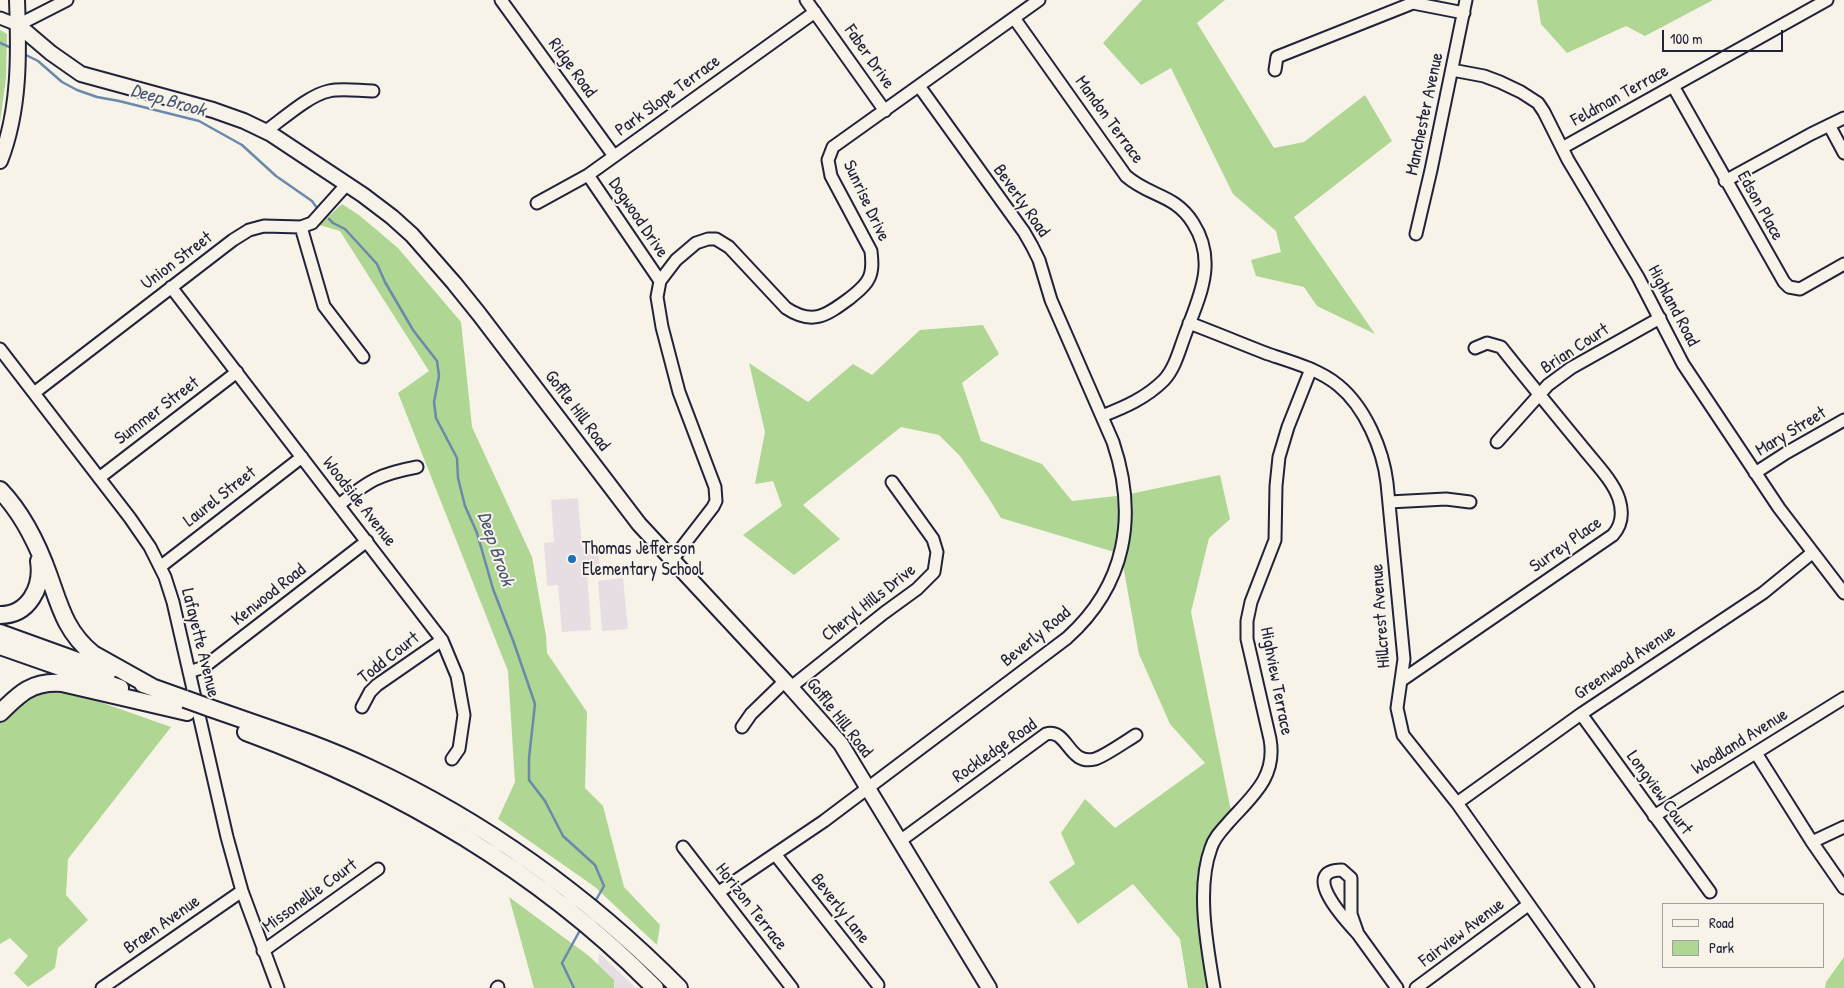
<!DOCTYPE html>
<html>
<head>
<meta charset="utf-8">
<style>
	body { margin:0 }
	#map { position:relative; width:1844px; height:988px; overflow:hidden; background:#f7f3e8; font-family:"Patrick Hand",sans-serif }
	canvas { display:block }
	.legend { position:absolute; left:1662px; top:903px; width:162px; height:65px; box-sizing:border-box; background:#f7f3e8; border:1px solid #a29fa3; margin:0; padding:6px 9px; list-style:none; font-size:15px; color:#22223b }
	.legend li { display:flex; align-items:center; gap:10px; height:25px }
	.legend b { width:25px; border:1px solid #a29fa3 }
	.scale { position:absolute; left:1662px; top:30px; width:121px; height:22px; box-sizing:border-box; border:2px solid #22223b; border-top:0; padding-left:6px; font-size:15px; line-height:18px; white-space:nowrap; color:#22223b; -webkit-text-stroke:4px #f7f3e8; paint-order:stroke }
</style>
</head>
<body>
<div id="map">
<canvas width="1844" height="988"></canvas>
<ul class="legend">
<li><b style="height:6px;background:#f7f3e8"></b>Road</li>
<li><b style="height:14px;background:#afd692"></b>Park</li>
</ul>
<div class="scale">100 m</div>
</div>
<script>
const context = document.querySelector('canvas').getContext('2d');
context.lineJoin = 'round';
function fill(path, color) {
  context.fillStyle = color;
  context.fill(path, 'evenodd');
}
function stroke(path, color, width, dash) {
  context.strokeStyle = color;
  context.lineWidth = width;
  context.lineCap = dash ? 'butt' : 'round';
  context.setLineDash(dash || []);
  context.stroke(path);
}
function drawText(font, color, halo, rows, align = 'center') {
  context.font = font + ' "Patrick Hand",sans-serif';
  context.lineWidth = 4;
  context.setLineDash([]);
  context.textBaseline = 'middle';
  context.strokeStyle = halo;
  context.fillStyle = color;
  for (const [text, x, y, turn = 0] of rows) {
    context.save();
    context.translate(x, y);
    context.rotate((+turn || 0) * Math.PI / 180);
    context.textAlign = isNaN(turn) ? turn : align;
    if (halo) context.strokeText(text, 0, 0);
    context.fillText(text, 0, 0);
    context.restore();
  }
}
fill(new Path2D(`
	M578,498L582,547L598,546L600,571L587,572L591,630L562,632L558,585L547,586L544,543L554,542L551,500Z
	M623,578L628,629L602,631L598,581Z
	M599,953L636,988H597Z`), '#e7dee4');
fill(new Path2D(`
	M1142,0H1225L1197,23L1274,148L1304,142L1365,95L1392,141L1294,217L1375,334L1317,306L1304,287L1256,276L1251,260L1281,252L1276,231L1233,194L1171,68L1141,85L1103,43Z
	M1537,0H1713L1645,36L1626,26L1567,53L1541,24Z
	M0,30L7,34L6,78L0,122Z
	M342,204L359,215L398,248L461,322L472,427L532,557L546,636L547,653L587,712L585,788L603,806L624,887L660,925L657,945L595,887L498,819L515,782L508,671L398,393L429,371L340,231L319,225Z
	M983,325L999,354L962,383L981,441L1042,464L1072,501L1125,495L1220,475L1230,519L1209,538L1191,612L1232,816L1202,882L1208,988H1188L1180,939L1133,884L1078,924L1049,882L1075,864L1061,833L1085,799L1115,828L1205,763L1170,724L1139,654L1121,554L1001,518L988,497L960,456L939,435L901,427L803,505L840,539L794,575L743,535L782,506L773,481L755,484L765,432L749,363L808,402L853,364L872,375L920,330Z
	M49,689L66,690L171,727L68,859L66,895L88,920L58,948L55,968L28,987L14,973L28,956L10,938L0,944V722C17,705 24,695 49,689Z
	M509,897L589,956L614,980V988H534Z
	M1844,957V988H1825L1826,982Z`), '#afd692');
stroke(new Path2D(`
	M0,43L14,49
	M24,54L38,61L62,82L77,90L97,97L119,101L199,121L242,145L276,176L312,201L317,208
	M329,219L333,223L345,229L377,264L385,282L413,330L437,361L439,376L434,402L436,418L457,458L458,478L465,506L477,533L493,589L514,643L535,704L529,758V780L545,801L563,836L595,865L604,886L596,900
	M574,988L562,963L579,932`), '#6b89ac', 2.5);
const minor = new Path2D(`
	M501,0L614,156
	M806,0L885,111
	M0,18L18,25L67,0
	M1014,18L1126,176C1150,197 1175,194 1193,223C1218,262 1199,297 1185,335C1179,351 1175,368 1164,380C1146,398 1125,407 1102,416
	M1275,70L1277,57L1413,3L1464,13
	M1452,70L1484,76L1500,82L1521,92L1538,103L1544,112L1568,160L1638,277L1683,364L1779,508L1844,593
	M1673,86L1784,282L1789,287L1800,289L1844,264
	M1829,125L1844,153
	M266,131C283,119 309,95 329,91C343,88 359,91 373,91
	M1562,148L1827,0
	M588,175L660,281
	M1725,181L1811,134L1844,118
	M537,203L588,175L815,12
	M301,227L324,306L363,357
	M1416,234L1431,170L1466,0
	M171,287L442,640L457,676L464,715L459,749L452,759
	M1189,323C1216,333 1242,344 1268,354C1292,362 1318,369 1338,385C1365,407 1383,449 1387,483L1404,659L1397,708L1403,735L1457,803L1588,988
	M0,349L130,518L150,547L165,577L173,602L227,837L242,891L278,988
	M34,393L233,240L249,230L264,226L301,227L312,223L347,184
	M1497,442L1548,385L1571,368L1660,318
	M1755,473L1786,453L1844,420
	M99,478L237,372
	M1389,502L1446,499L1470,502
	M339,505C368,481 379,474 417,467
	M672,560L713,507L716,501L715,487L679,392L662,327L657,297L660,281L676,260L696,243L708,239H716L729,247L786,308C813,326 827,315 850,298C857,292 865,287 869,278C873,270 872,260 871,251L831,176L828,160L833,147L1039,0
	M160,567L302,457
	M189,672L204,667L367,541
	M1402,680L1613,535C1622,525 1623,512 1619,499C1613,481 1596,464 1584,449C1556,415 1528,381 1501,347L1487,343L1475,348
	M791,687L884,613L917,589L934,572L937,552L933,539L892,482
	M362,707L370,692L377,685L442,640
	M1581,714L1710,892
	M742,727L751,714L785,681
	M1756,753L1812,842L1844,888
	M1457,803L1581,714L1763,593L1812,553
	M1654,816L1844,698
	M900,841L1046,734C1068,728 1068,766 1095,759C1105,756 1126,741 1136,735
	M1812,842L1844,827
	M683,847L792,988
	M775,854L878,985
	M719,892L824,821L1067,638C1126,585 1138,516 1113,442L1051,300L1039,260L1032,246L1024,232L919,86
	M1358,934C1347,922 1298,870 1342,870L1351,878V914L1358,934L1397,988
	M263,951L378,869
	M102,988L242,891
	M497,988L498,987
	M1214,988C1207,946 1196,888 1211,848C1214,838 1221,831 1228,823C1251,797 1277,778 1270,739L1247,639V621L1251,602L1275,540L1276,486L1279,457L1288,427L1311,369
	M1416,988L1528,905`);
const major = new Path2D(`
	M18,25L51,53L81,74L213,110L244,121L271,134L363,195L392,217L412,235L454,283L479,314L639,524L785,681L841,744L989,988
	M0,161C20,110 19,54 17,0`);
const highway = new Path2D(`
	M0,490C23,514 38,545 49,576C60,607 66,632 93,654L152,687
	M0,615C29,615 43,587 39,561
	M0,633L108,672
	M0,646L120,688
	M143,684L185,699
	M210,708C264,727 318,744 369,768C485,822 589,897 679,988
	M0,713C20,693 32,681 62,683L187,712
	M246,732C398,788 541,872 655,988`);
stroke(minor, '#22223b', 15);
stroke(major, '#22223b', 18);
stroke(highway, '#22223b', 20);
stroke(minor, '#f7f3e8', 11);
stroke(major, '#f7f3e8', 14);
stroke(highway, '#f7f3e8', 16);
const highwayBridge = new Path2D(`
	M185,699L210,708`);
stroke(highwayBridge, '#22223b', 20, []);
stroke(highwayBridge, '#f7f3e8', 16);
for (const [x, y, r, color] of [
	[572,559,5,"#1f6fb2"]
]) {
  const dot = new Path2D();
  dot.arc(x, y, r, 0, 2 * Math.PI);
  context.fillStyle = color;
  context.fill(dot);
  stroke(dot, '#f7f3e8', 2);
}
drawText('18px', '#22223b', '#f7f3e8', [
	["Faber Drive",869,57,55],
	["Ridge Road",572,68,54],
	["Park Slope Terrace",668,96,-36],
	["Feldman Terrace",1620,96,-29],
	["Manchester Avenue",1425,114,-78],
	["Mandon Terrace",1109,120,54],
	["Sunrise Drive",866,201,65],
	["Beverly Road",1021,201,55],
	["Edson Place",1760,206,61],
	["Dogwood Drive",638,218,56],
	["Union Street",177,261,-37],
	["Highland Road",1673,306,62],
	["Brian Court",1575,349,-33],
	["Summer Street",157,411,-37],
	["Goffle Hill Road",577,411,53],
	["Mary Street",1791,432,-31],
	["Laurel Street",220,497,-38],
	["Woodside Avenue",359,502,52],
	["Surrey Place",1566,545,-35],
	["Kenwood Road",269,595,-38],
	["Cheryl Hills Drive",869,603,-38],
	["Hillcrest Avenue",1381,616,-94],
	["Beverly Road",1036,637,-39],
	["Lafayette Avenue",200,643,76],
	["Todd Court",389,658,-38],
	["Greenwood Avenue",1625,663,-34],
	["Highview Terrace",1276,681,79],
	["Goffle Hill Road",839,718,52],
	["Woodland Avenue",1740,742,-32],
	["Rockledge Road",995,751,-35],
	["Longview Court",1659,793,54],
	["Missonellie Court",310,896,-36],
	["Horizon Terrace",751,907,52],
	["Beverly Lane",840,909,52],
	["Braen Avenue",162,925,-35],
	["Fairview Avenue",1462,933,-37]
]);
drawText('18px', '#22223b', '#f7f3e8', [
	["Thomas Jefferson",582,549],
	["Elementary School",582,570]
], 'left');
drawText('italic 19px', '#475574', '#f7f3e8', [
	["Deep Brook",168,101,16],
	["Deep Brook",495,549,71]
]);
</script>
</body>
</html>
